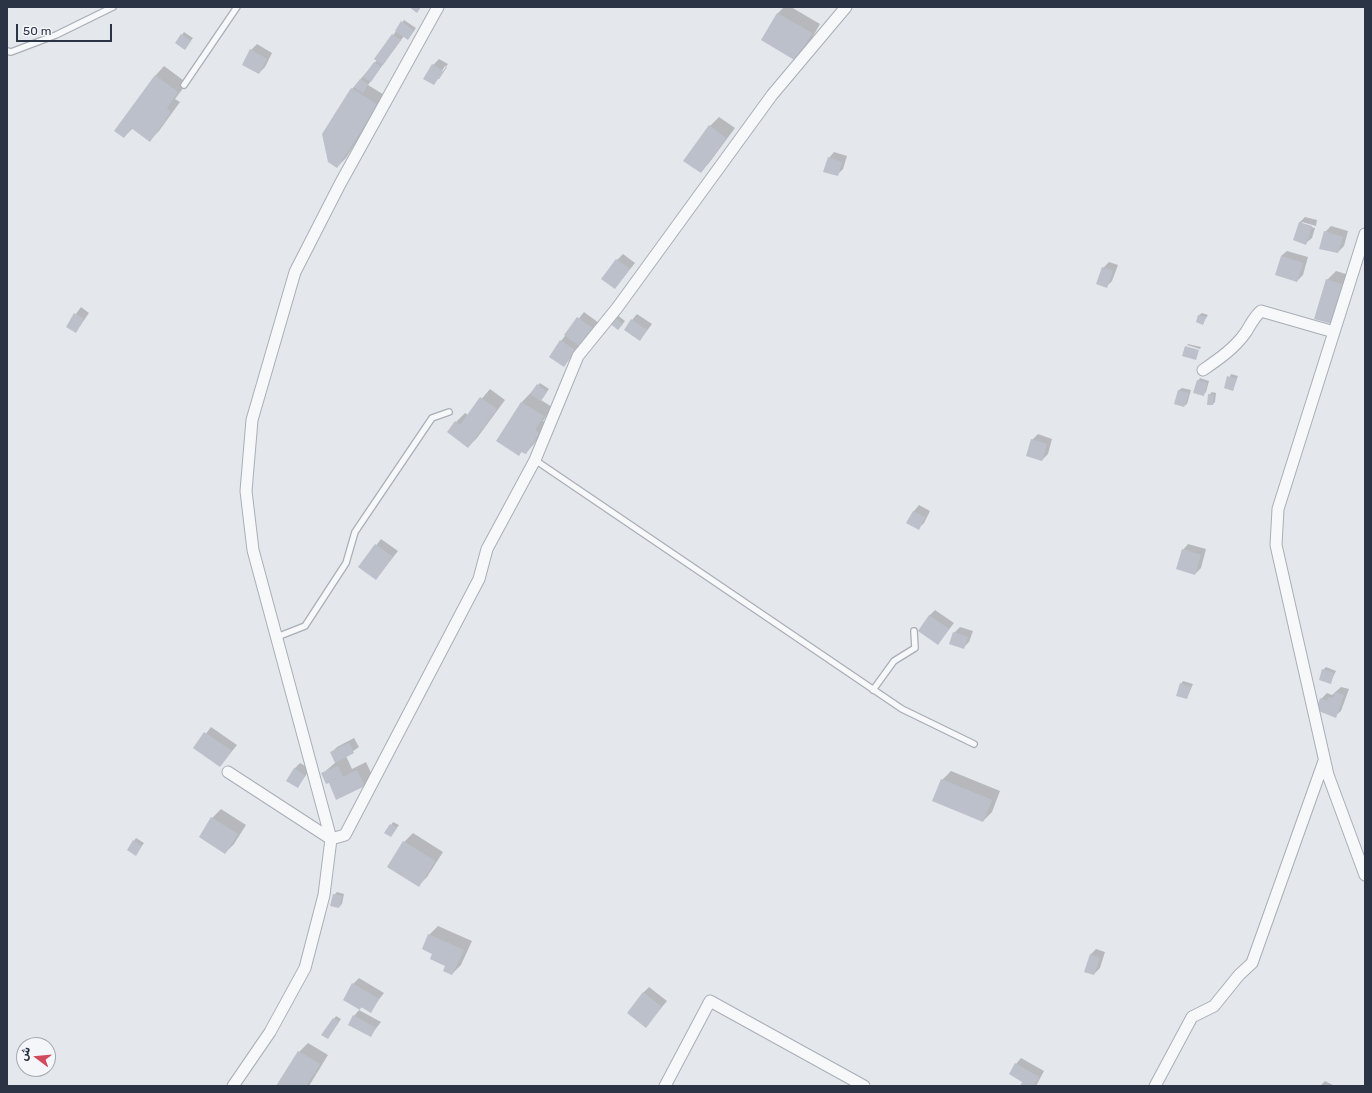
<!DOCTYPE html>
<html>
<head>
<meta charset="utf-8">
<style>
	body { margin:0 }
	#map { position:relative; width:1372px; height:1093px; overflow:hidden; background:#e4e7ec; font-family:Rubik,Cairo,sans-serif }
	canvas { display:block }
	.frame { position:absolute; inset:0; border:8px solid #2b3445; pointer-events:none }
	.north { position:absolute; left:16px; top:1037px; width:40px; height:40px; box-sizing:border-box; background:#f4f6f9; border:1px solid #a4a8b1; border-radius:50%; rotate:286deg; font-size:11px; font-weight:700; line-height:16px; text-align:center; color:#2b3445 }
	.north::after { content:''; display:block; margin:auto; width:14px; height:18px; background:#d1495b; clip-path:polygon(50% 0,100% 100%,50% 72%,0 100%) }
	.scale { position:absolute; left:16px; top:24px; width:96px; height:18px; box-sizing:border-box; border:2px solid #2b3445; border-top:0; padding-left:5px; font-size:12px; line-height:14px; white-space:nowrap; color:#2b3445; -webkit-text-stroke:3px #f4f6f9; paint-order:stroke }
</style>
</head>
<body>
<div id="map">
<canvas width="1372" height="1093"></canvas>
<div class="frame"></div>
<div class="north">ش</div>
<div class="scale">50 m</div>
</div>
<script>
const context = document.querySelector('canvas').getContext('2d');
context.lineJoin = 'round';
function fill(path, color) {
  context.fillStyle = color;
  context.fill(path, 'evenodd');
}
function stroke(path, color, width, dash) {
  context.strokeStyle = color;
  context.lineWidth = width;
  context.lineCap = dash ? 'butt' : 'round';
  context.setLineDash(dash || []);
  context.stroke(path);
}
fill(new Path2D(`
	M784,7H791L820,24L805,50L796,59L762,40L778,13Z
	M404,20L416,28L410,36H404L368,85L386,96L346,158L337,167L352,89L377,60L376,59Z
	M184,32L193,38L187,46L182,35Z
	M257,44L272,53L265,67L259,73L251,50Z
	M439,59L448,64L434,84L433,65ZM445,66L447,67L439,79H437Z
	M164,66L187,83L175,99L180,102L159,131L150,140L133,128L124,137L116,131L156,75Z
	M719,117L735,128L709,163L701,172L685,160L710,126Z
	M834,152L847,156L843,169L837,175L829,158Z
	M1305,217L1317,220L1316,226L1302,222V224L1315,228L1312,238L1306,243L1300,222Z
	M1331,226L1348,231L1344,246L1338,252L1325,232Z
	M1287,251L1308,257L1303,275L1297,281L1281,256Z
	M623,254L635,263L615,288L617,260Z
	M1109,262L1118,265L1112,281L1106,287L1103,268Z
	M1336,271L1352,276L1315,318L1327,280Z
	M81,307L89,313L76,332L67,326Z
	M584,312L599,323L564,366L561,341Z
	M1202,313L1208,315L1203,323L1199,315Z
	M616,314L625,321L621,326L610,322Z
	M637,314L652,324L640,340L632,320Z
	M1188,344L1201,347L1200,349L1187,345Z
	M1231,374L1238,376L1232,390L1225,388Z
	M1200,378L1209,381L1206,392L1203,395L1198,381Z
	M540,383L549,389L541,400L552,407L543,421L547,423L534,444L526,453L522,451L519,455L498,441L522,402Z
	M1182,388L1191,390L1187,404L1184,406L1179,390Z
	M490,389L505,400L477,438L468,447L456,422L465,413L468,415Z
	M1212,392L1216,393L1215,402L1213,404L1209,395Z
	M1038,434L1052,439L1048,454L1042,460L1032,440Z
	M919,505L930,511L924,523L919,528L908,523L914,511Z
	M381,539L398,551L376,579L360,567Z
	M1188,544L1206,549L1201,568L1195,574L1183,550Z
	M935,610L954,623L938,644L929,616Z
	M960,627L973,631L969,642L963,648L954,633Z
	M1326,667L1336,671L1330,683L1323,670Z
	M1183,681L1193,684L1187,698L1181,684Z
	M1341,687L1349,689L1341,711L1335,716L1321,699L1327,693L1332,695Z
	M211,727L237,745L220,766L195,748Z
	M354,738L359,747L346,756L352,769L366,762L373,777L364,786L329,782L322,774L336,762L331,753L337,747Z
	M300,763L310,769L298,787L294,769Z
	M951,771L1000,791L992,812L983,821L942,780Z
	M221,809L246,825L234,844L225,853L200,837L212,818Z
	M393,822L399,825L391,836L386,833Z
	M413,833L443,852L427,877L418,886L404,842Z
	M136,838L144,843L136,854L134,841Z
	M337,892L344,894L342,904L339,907L334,895Z
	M438,926L472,941L461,965L452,974L446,966L433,954L429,935Z
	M1096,949L1105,952L1100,968L1094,974L1090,955Z
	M359,978L384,993L370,1011L362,1007L359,1009L353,984Z
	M649,987L667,1001L646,1026L643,993Z
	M359,1010L381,1022L370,1036L354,1016Z
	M336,1016L341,1019L330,1035L334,1019Z
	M308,1043L328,1055L309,1086H277L299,1052Z
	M1021,1058L1044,1071L1036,1086H1021L1024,1082L1016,1064Z
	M1325,1081L1335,1086H1320Z`), '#0003');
fill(new Path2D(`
	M409,7H421L417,13Z
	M777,13L812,33L796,61L761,40Z
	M401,21L414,31L408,40L395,31Z
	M181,34L191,41L185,50L175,43Z
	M392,34L401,40L383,65L374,59Z
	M250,49L267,59L259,74L242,65Z
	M374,62L381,67L371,82L363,77Z
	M432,64L443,71L434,85L423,79Z
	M155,75L178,92L167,108L171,112L150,142L131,128L124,138L114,131Z
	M360,79L368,84L363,93L354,87Z
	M351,88L378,105L337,168L328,162L322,134Z
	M709,125L726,138L701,173L683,161Z
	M828,157L842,162L838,176L823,172Z
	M1299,222L1312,226L1306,245L1293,240Z
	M1324,231L1343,237L1338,253L1319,249Z
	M1281,256L1303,263L1297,282L1275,275Z
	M616,259L630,269L615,289L601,279Z
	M1102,267L1113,271L1107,288L1096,284Z
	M1326,279L1344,285L1332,324L1314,319Z
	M74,313L84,319L76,333L66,327Z
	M1198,315L1206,317L1203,325L1196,322Z
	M613,316L623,324L618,330L608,322Z
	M577,317L594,329L581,347L564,335Z
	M631,319L647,330L640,341L624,330Z
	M560,340L575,350L564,367L549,357Z
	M1185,346L1199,350L1196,360L1182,356Z
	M1227,376L1237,379L1233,391L1224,388Z
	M1197,380L1207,383L1204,396L1193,393Z
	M537,384L547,392L541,401L530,394Z
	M1178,390L1189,393L1184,407L1174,404Z
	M1208,394L1214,395L1213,405H1207Z
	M480,397L497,409L468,448L447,432L455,421L460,425Z
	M521,402L544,416L535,430L539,433L526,454L521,452L519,456L496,441Z
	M1031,439L1047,444L1042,461L1026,456Z
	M913,511L925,517L919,530L906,523Z
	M375,544L393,557L376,580L358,567Z
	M1182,549L1201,555L1195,575L1176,569Z
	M929,615L949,629L938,645L918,631Z
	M953,632L968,637L964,649L949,644Z
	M1322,669L1334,673L1331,684L1319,680Z
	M1180,683L1191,687L1187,699L1176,696Z
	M1335,692L1344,695L1336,718L1316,710L1320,698L1327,701L1329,697L1333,698Z
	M204,732L232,751L220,767L193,748Z
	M349,743L354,753L335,763L330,752Z
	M338,766L343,777L357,770L365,786L336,800L329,783L326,784L321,773Z
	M294,768L305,775L298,788L286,781Z
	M941,779L992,800L983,822L932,801Z
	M211,817L238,834L225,854L199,837Z
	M390,824L397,828L391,837L384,833Z
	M133,840L142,846L136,856L127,850Z
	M403,841L435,861L419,887L387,867Z
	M333,894L342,896L339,908L330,906Z
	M428,934L464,950L452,975L443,971L445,966L430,959L432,954L422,949Z
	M1090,954L1100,958L1094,975L1084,972Z
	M352,983L379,999L371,1013L361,1007L360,1010L343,1000Z
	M643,992L662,1007L646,1028L627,1013Z
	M353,1015L376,1028L371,1037L348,1025Z
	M333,1018L339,1022L328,1039L321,1035Z
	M298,1051L320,1064L306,1086H276Z
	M1015,1063L1039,1077L1034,1086H1020L1022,1082L1009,1074Z`), '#bbc0ca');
const service = new Path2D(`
	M7,51L11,52L56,35L113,7
	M184,85L237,7
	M535,460L902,709L974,744
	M277,637L305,626L346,563L355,532L432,418L449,412
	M873,690L894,661L915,648L914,631`);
const minor = new Path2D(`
	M1365,234L1278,509L1276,545L1328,775L1365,875
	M1203,370C1219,359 1235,348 1246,332C1251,324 1254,317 1261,311L1334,332
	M228,772L331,839L345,835L479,579L487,549L535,460L578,356L617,308L772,95L846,7
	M233,1086L270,1032L305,968L324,895L331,839L253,550L246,491L252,420L295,272L340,184L438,7
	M665,1086L710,1001L864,1086
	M1155,1086L1192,1017L1214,1006L1239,975L1252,963L1324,761`);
stroke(service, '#a9aeb7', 8);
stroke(minor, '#a9aeb7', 13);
stroke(service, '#f7f8fa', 5.5);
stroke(minor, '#f7f8fa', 11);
</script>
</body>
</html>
